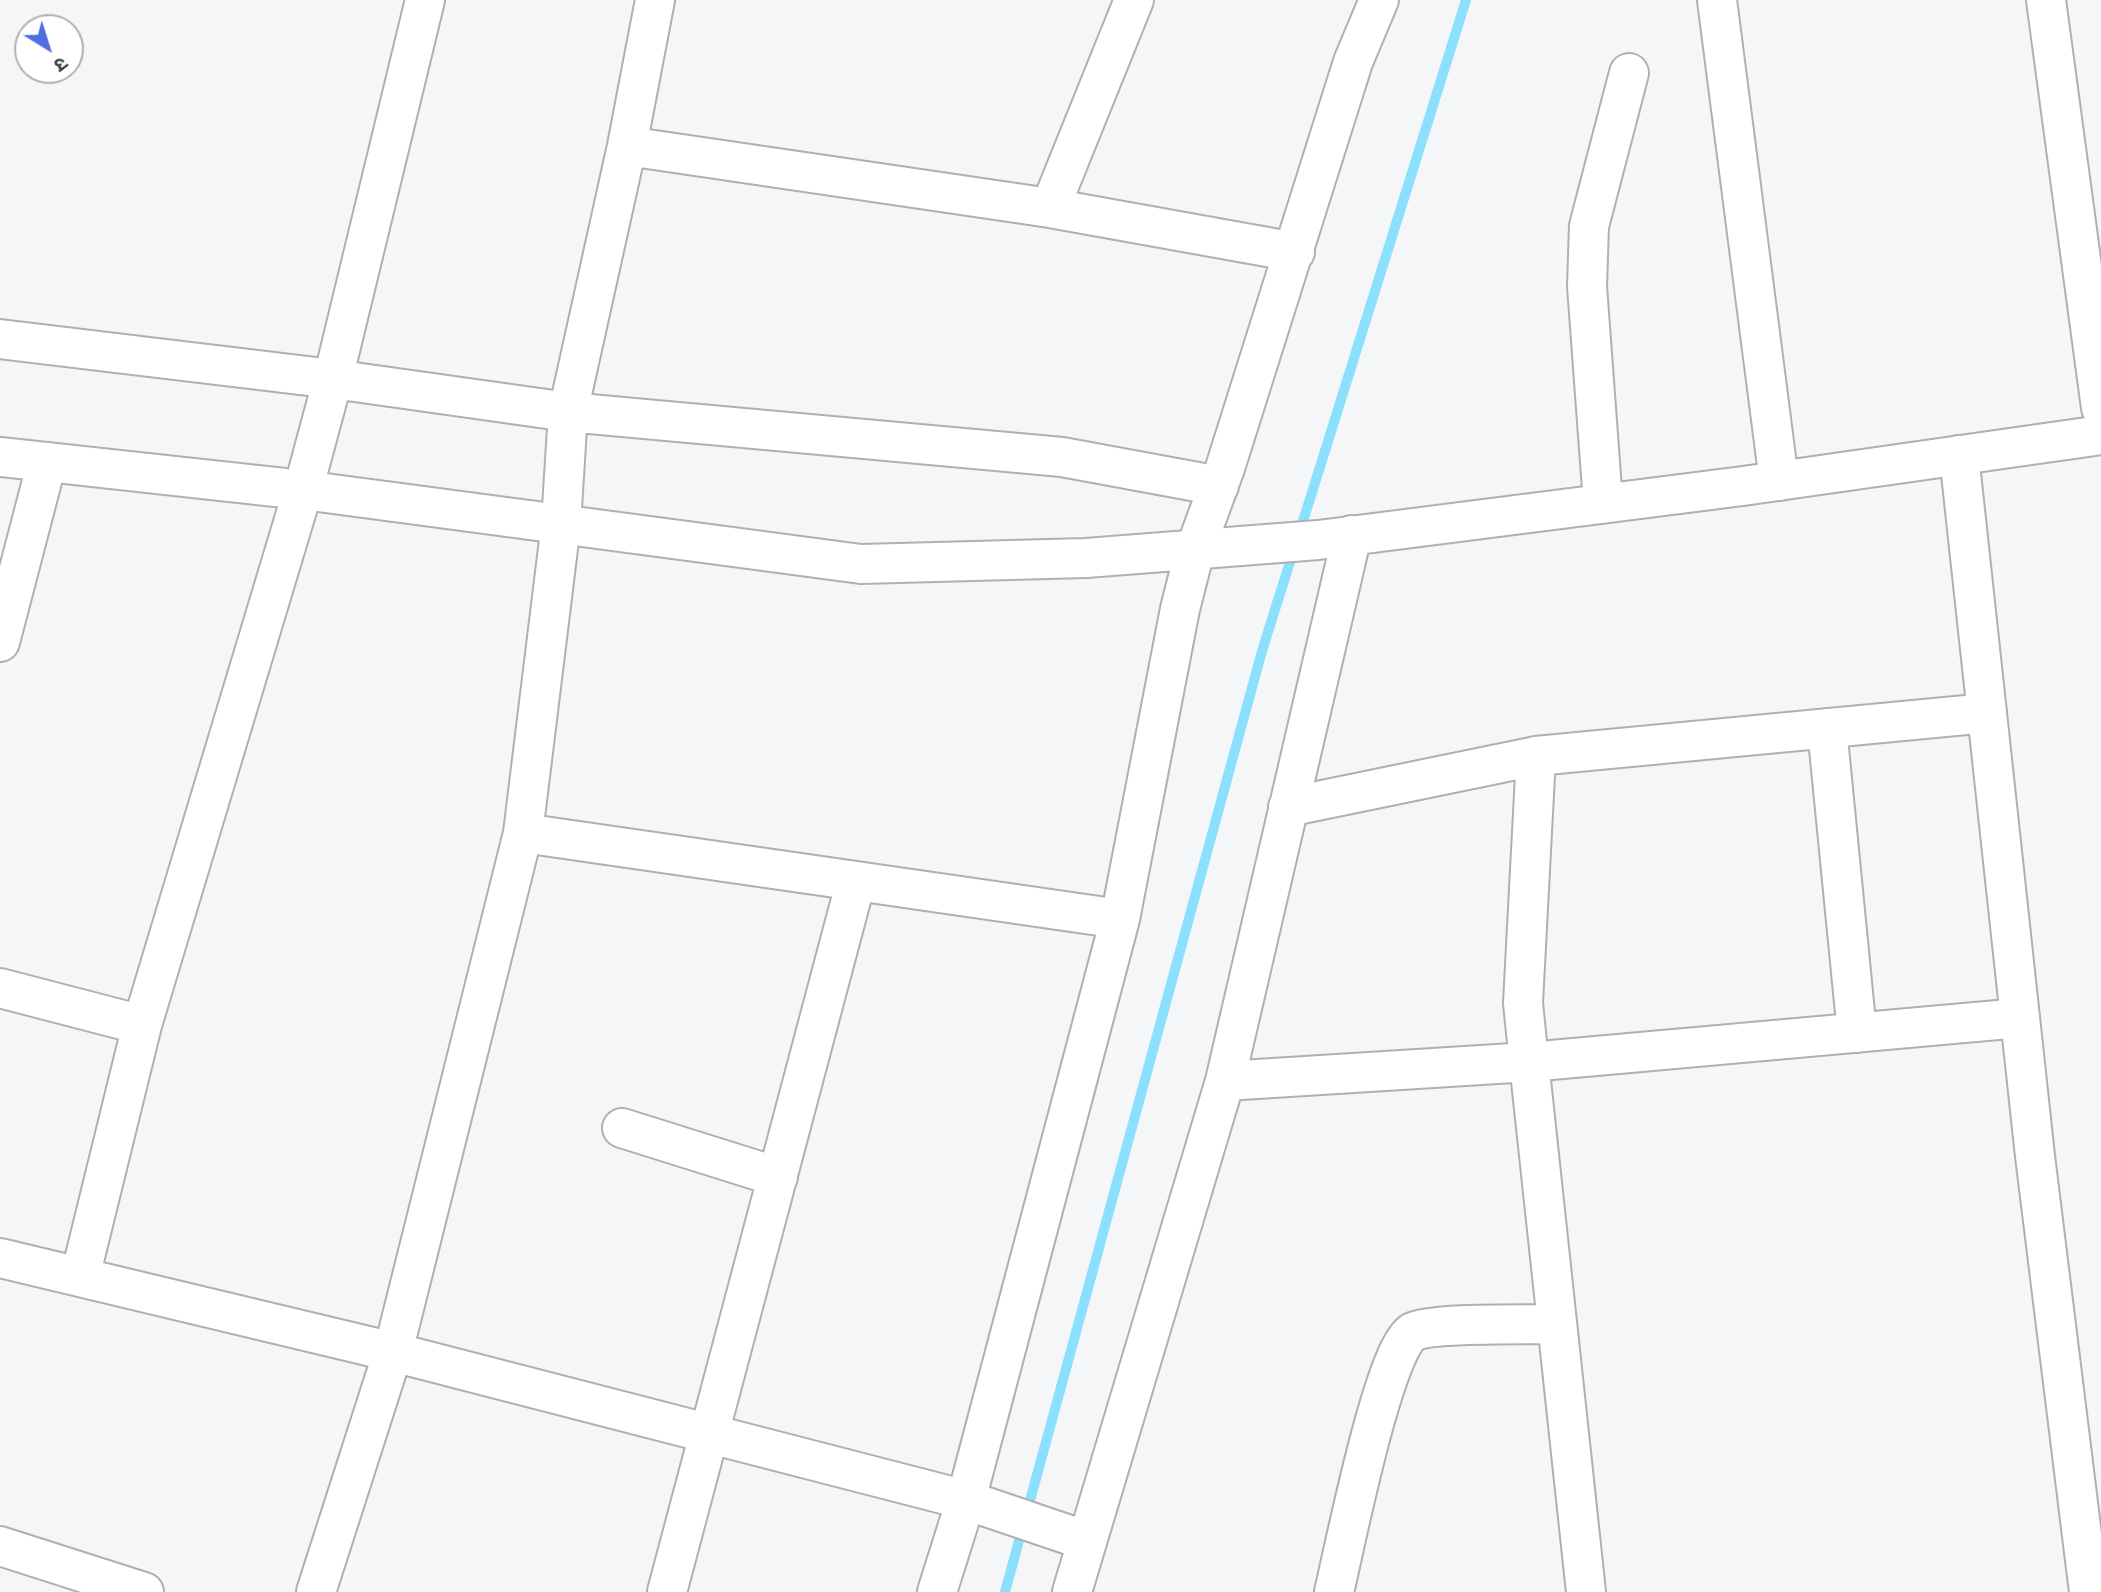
<!DOCTYPE html>
<html>
<head>
<meta charset="utf-8">
<style>
	body { margin:0 }
	#map { position:relative; width:2101px; height:1592px; overflow:hidden; background:#f5f6f8; font-family:Roboto,"Noto Sans Devanagari",sans-serif }
	canvas { display:block }
	.north { position:absolute; left:14px; top:14px; width:70px; height:70px; box-sizing:border-box; background:#fff; border:2px solid #b1b1b1; border-radius:50%; rotate:142deg; font-size:19px; font-weight:700; line-height:28px; text-align:center; color:#3c3c3d }
	.north::after { content:''; display:block; margin:auto; width:24px; height:32px; background:#506de2; clip-path:polygon(50% 0,100% 100%,50% 72%,0 100%) }
</style>
</head>
<body>
<div id="map">
<canvas width="2101" height="1592"></canvas>
<div class="north">उ</div>
</div>
<script>
const context = document.querySelector('canvas').getContext('2d');
context.lineJoin = 'round';
function stroke(path, color, width, dash) {
  context.strokeStyle = color;
  context.lineWidth = width;
  context.lineCap = dash ? 'butt' : 'round';
  context.setLineDash(dash || []);
  context.stroke(path);
}
stroke(new Path2D(`
	M1299,534L1466,0
	M1005,1592L1262,651L1294,549`), '#8ae0fd', 10);
const minor = new Path2D(`
	M1717,0L1779,481
	M2046,0L2101,408
	M627,146L1050,208L1134,0
	M1050,208L1295,252
	M0,339L333,379L568,412L1062,457L1219,486
	M1603,503L1587,286L1589,226L1629,73
	M0,642L47,462
	M1987,713L1536,756L1523,1003L1529,1062L2020,1018
	M1827,728L1857,1033
	M1288,807L1536,756
	M523,833L1120,919
	M0,988L142,1025L80,1277
	M142,1025L303,490L333,379L425,0
	M1225,1081L1352,535
	M622,1128L778,1177
	M0,1258L393,1352L966,1500L1087,1541
	M0,1546L144,1592
	M316,1592L393,1352L523,833L561,524L568,412L627,146L655,0
	M667,1592L856,881
	M937,1592L966,1500L1120,919L1180,609L1195,550L1225,468L1353,62L1379,0
	M1072,1592L1225,1081L1529,1062L1586,1592
	M1334,1592C1344,1551 1384,1347 1413,1332C1433,1322 1529,1325 1557,1324`);
const tertiary = new Path2D(`
	M1959,455L2035,1156L2089,1592
	M0,457L303,490L861,564L1086,558L1318,540L1743,486L2101,435`);
stroke(minor, '#afb0b2', 42);
stroke(tertiary, '#afb0b2', 42);
stroke(minor, '#fff', 38);
stroke(tertiary, '#fff', 38);
</script>
</body>
</html>
